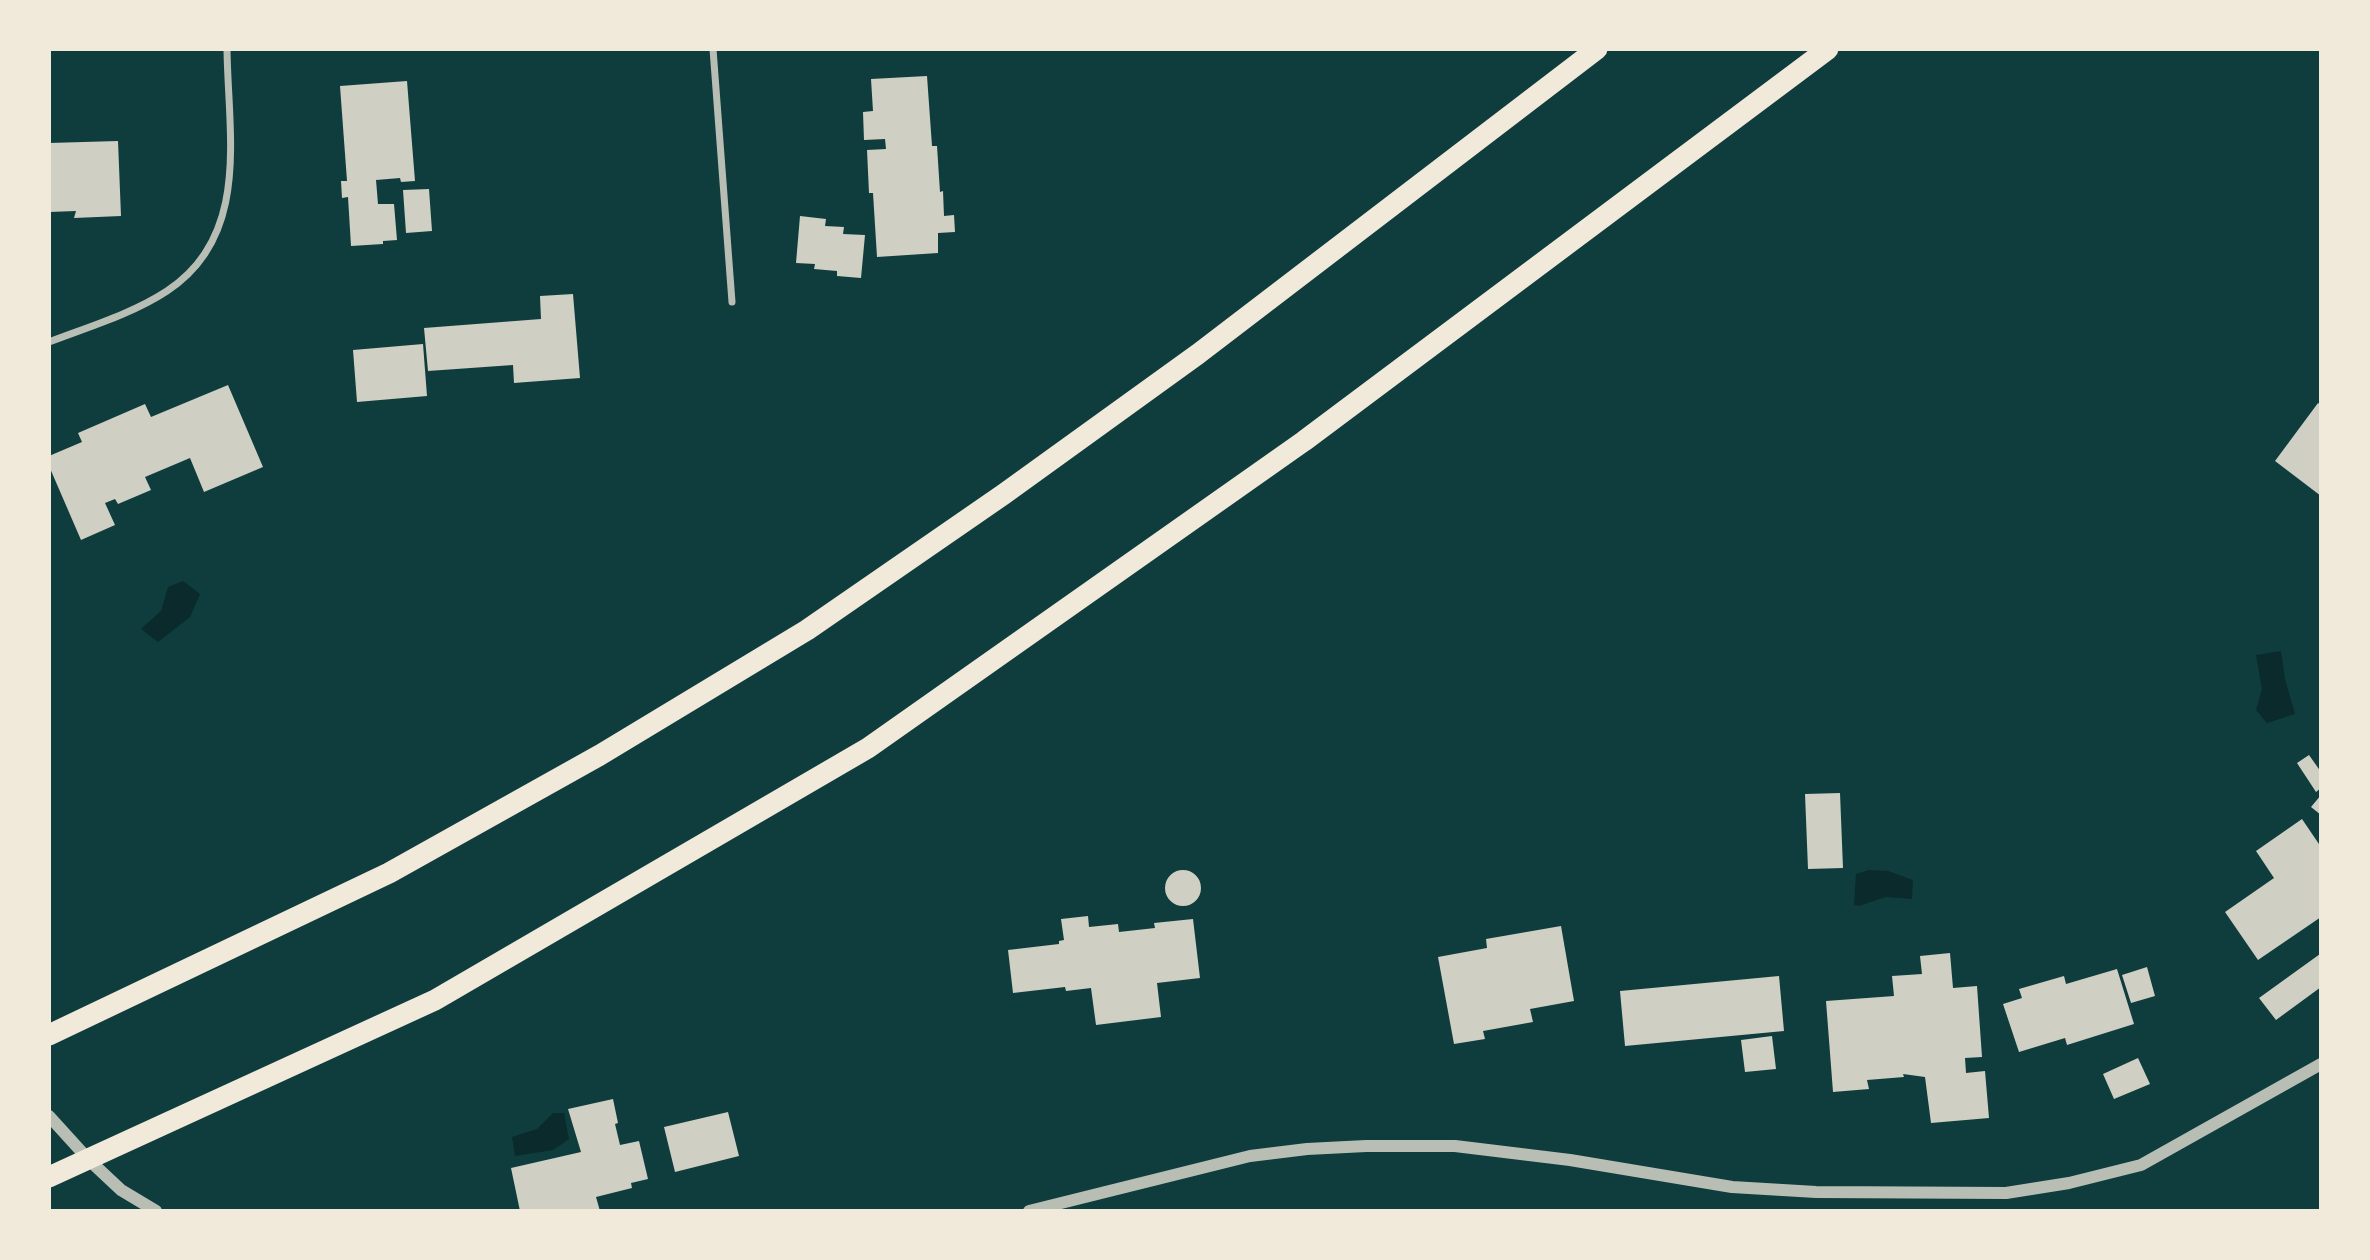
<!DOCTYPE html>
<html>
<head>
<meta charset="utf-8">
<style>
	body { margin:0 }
	#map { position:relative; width:2370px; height:1260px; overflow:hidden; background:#0f3d3e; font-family:"IBM Plex Serif",serif }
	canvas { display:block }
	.frame { position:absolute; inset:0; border:51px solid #f1e9da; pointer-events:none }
</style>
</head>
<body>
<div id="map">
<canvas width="2370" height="1260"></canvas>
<div class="frame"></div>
</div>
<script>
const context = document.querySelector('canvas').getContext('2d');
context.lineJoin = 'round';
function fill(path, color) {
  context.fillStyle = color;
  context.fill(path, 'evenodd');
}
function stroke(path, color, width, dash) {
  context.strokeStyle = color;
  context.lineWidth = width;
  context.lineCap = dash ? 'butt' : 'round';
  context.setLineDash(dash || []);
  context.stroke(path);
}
fill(new Path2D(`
	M183,581L200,594L190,617L158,642L141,629L161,611L168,587Z
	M2281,651L2285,679L2295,714L2267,723L2256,710L2262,689L2256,655Z
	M1869,870L1888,871L1913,880L1912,899L1886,897L1859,906L1854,905L1856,874Z
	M553,1113H564L569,1139L553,1150L515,1156L512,1137L537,1129Z`), '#0a2a2b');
fill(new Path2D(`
	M927,76L932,146H937L940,192L943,191L944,216L954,215L955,232L938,233V253L877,257L873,193H869L867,150L886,149L885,139L864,140L863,112L873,111L871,79Z
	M407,81L415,181L401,182L400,178L376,180L378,204H394L397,240L383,241V244L351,246L348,197L342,198L341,181H347L340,86Z
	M118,141L121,216L74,218L76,211L49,212V143Z
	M429,189L432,231L406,233L403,190Z
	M800,216L826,219L825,226L844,227L843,234L865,235L861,278L837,276V271L814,269L815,264L796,263Z
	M573,294L580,378L514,383L513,365L428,371L424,328L541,319L540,296Z
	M423,344L427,396L357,402L353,350Z
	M228,385L263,467L204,492L190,458L145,477L151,490L118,504L115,499L105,503L115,525L81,540L49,466V456L82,442L78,433L145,404L151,417Z
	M2318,403L2321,405V496L2275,461Z
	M2309,755L2321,772V788L2316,792L2297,763Z
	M1840,793L1843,868L1808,869L1805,794Z
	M2321,795V815L2311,807Z
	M2302,819L2321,847V917L2258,960L2225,912L2274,878L2256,851Z
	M1165 888a18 18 0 1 1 36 0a18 18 0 1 1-36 0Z
	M1088,916L1089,927L1118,924L1119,932L1155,928L1154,923L1193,919L1200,978L1157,983L1161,1017L1096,1025L1091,988L1066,991L1065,987L1013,993L1008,950L1059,944V941L1064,940L1061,919Z
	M1561,926L1574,1001L1530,1009L1533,1022L1483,1031L1485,1039L1454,1044L1438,957L1487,948L1486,939Z
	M1950,953L1953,988L1977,986L1982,1057L1965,1058L1966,1073L1985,1071L1989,1118L1931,1123L1925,1077L1903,1074L1904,1077L1867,1080L1869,1089L1833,1092L1826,1001L1894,996L1892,976L1922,974L1920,956Z
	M2320,954L2321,987L2276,1020L2259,998Z
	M2147,967L2155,996L2131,1003L2122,975Z
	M2117,969L2134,1024L2067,1045L2065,1038L2019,1052L2003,1004L2022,998L2019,989L2064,976L2066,984Z
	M1779,976L1784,1031L1625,1046L1620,991Z
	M1772,1036L1776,1069L1745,1072L1741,1040Z
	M2138,1058L2150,1084L2114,1099L2103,1074Z
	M613,1099L618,1123L615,1124L620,1145L639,1141L648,1179L631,1183L632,1188L596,1197L600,1211H520L511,1168L581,1152L568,1109Z
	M728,1112L739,1156L675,1172L664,1127Z`), '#cfcfc3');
stroke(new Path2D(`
	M713,49L732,302
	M49,342C88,327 132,314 167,291C251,236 228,134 227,49`), '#b8beb3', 7);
stroke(new Path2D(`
	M49,1116L89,1160L121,1190L156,1211
	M1029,1211L1250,1156L1307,1149L1366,1146H1455L1570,1160L1732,1187L1816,1192L2006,1193L2069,1183L2141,1165L2321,1064`), '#b8beb3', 12);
stroke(new Path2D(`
	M49,1035L389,873L600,755L807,630L1004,494L1198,354L1597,49
	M49,1177L435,1000L868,748L1304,441L1828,49`), '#f1e9da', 21);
</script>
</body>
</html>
